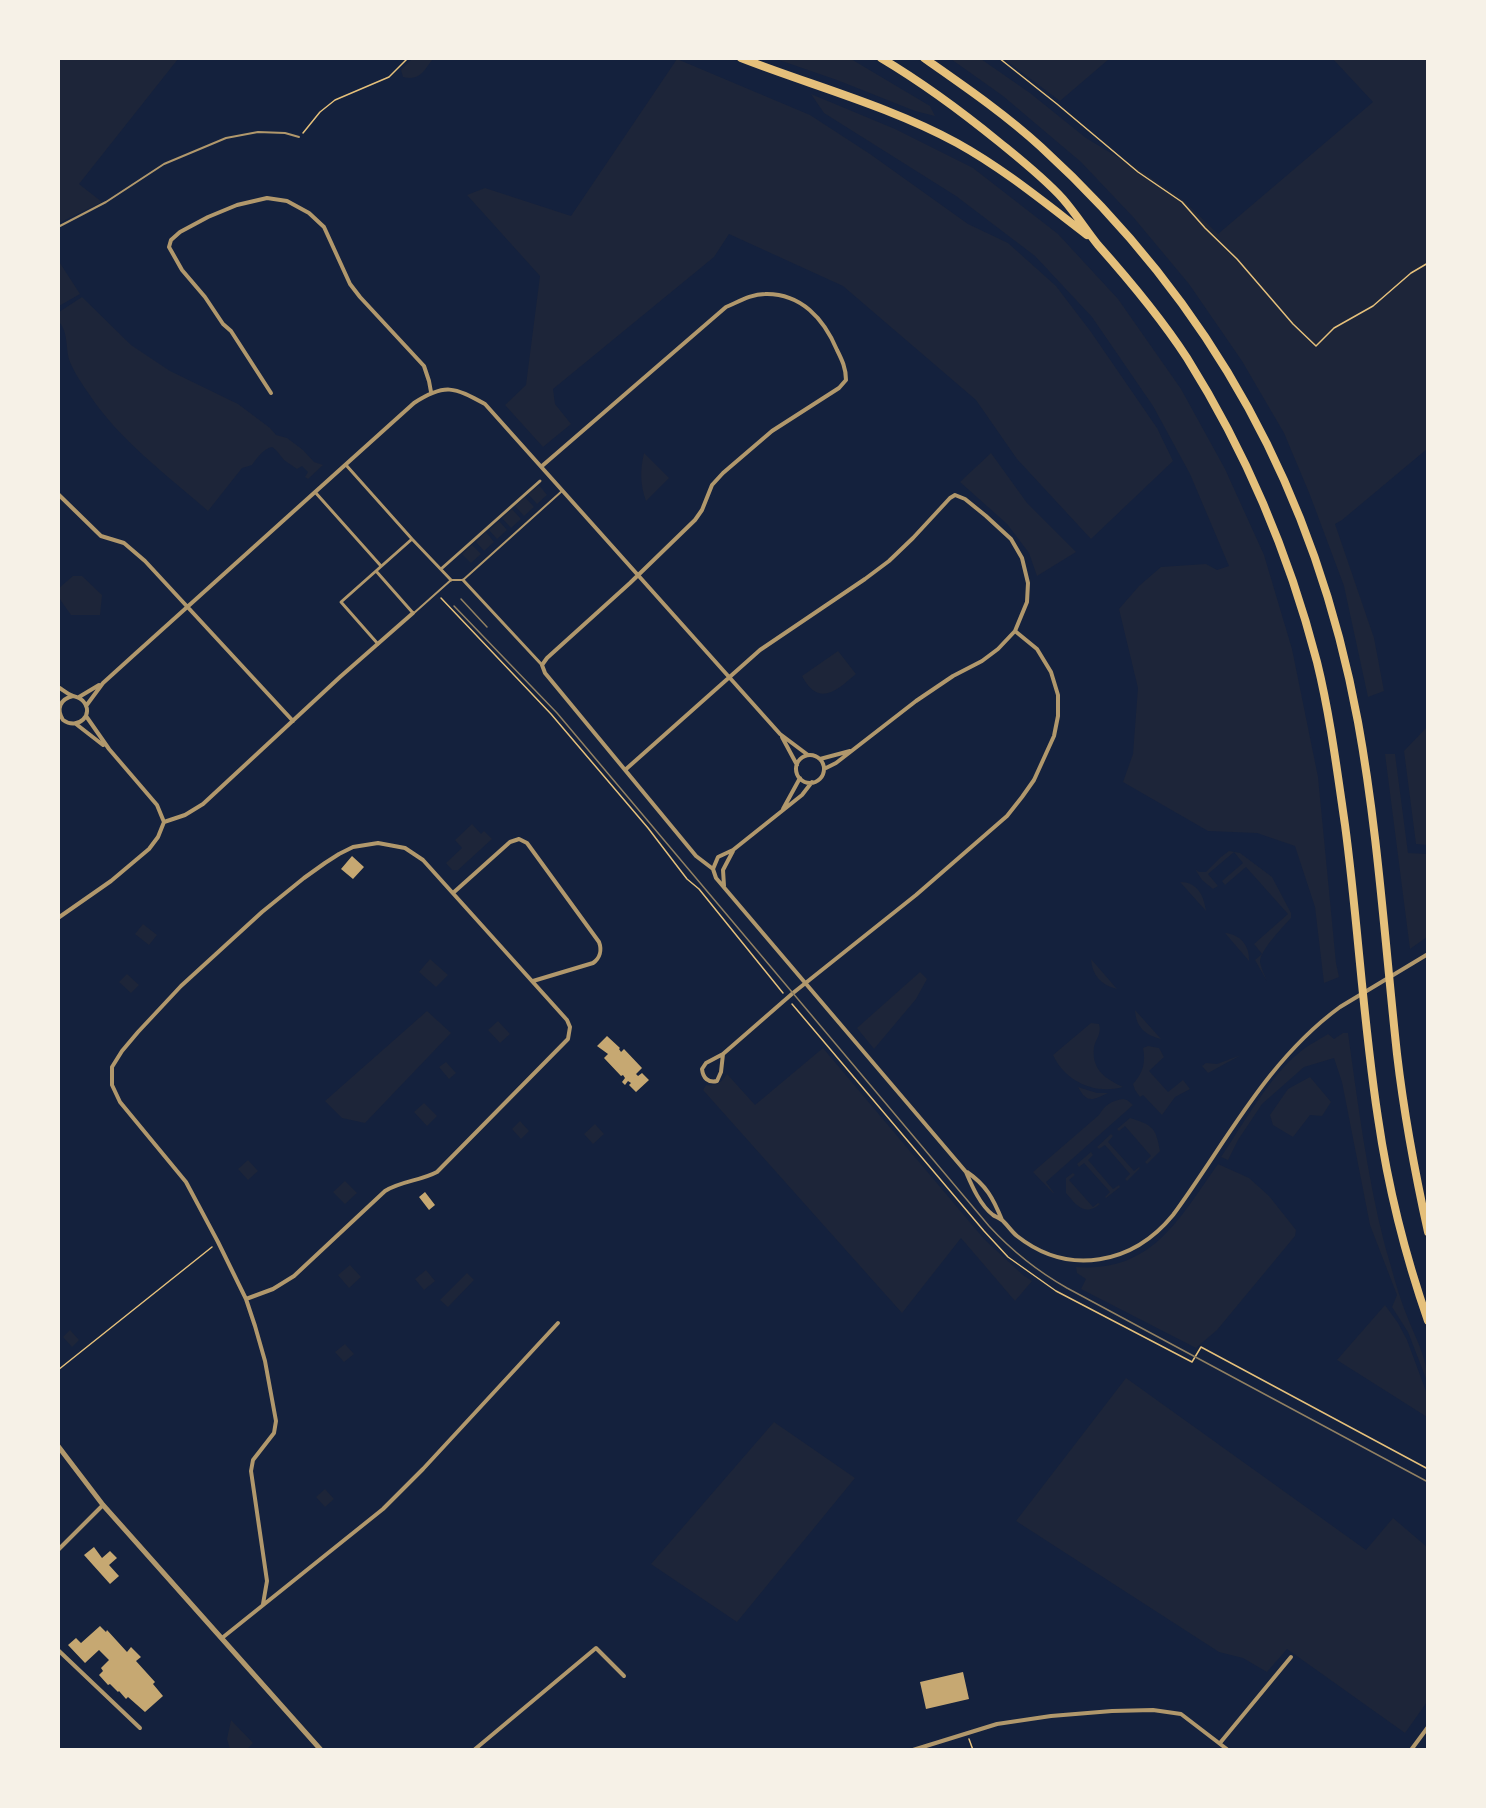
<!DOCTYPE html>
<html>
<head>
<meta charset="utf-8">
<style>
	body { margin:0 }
	#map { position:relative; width:1486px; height:1808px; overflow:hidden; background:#14213d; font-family:"Zilla Slab",serif }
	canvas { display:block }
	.frame { position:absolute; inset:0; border:60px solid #f6f1e7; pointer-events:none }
</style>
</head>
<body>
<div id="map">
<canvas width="1486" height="1808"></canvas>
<div class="frame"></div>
</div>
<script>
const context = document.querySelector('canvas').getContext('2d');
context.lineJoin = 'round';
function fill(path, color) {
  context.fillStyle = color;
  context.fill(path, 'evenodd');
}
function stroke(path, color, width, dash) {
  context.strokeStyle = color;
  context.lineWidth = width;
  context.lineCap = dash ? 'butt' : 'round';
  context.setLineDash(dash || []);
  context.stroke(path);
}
fill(new Path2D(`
	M59,58L178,59L79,184L102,202L59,223Z
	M412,59V58L433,59C423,71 421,81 403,77L401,70Z
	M677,59L810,115L870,154L968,224L1008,243L1056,286L1091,332L1157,428L1173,461L1091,539L1017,459L976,400L843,286L729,234L714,257L553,389L555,404L571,424L543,447L505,405L526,385L540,276L467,195L485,188L571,216Z
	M776,59H851L930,106L935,116L915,111L837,80Z
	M951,59H981L1030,93L1086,138L1144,173L1184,201L1218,234L1373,102L1333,59H1427V449L1342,520L1335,524L1374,638L1384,691L1368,697L1344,586L1310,495L1284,433L1242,361L1189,284L1134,218L1081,162L1003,96Z
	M1004,59H1109L1060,101Z
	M811,94L895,129L973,168L1058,234L1118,299L1181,389L1225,469L1264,555L1292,649L1318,777L1336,963L1339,977L1324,983L1315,907L1295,846L1257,833L1208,831L1123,782L1133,754L1138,688L1119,609L1139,586L1161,567L1206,564L1217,570L1229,566L1190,474L1153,406L1092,317L1035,256L956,196L824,113Z
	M58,260L80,294L59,306H58Z
	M82,297L131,345L170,371L238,404L270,428L276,435L287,438L303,450L314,462L323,465L308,479L305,477L308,472L302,466L297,469L284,460L276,450L272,447C263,449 257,458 252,465L242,468L208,511C167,475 119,440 89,394C82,384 74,372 70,362C65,349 69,333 59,322V312Z
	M644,453L669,478L646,501C640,484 640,470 644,453Z
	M991,453L1027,503L1076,552L1037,576L1029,553L1007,524L960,482Z
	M539,485L547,495L537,504L528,494Z
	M525,497L534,507L524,516L515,506Z
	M512,509L521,519L511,528L502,518Z
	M499,521L507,530L497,539L489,530Z
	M486,532L494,542L484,551L476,542Z
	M472,545L481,554L471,563L462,554Z
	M73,576H82L102,595L100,615H71L59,598V588Z
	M838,651L856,674C837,690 819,708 802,676Z
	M1427,727V845L1416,844L1404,751Z
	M1385,754H1395L1408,853L1427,854V937L1410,949Z
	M472,824L481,834L484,831L492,839L458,870H452L446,863L462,848L455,840Z
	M1229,851L1240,853L1272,877L1291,913V918C1283,927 1260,950 1260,962C1261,968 1265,976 1267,981L1255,960L1262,954L1254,944L1288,914L1246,867L1225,885L1222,881L1243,863L1234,852L1208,874L1218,886L1213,889L1202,880L1195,869L1199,872H1206L1221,857Z
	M1180,882C1197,882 1204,895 1206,911Z
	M143,924L157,935L149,945L135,934Z
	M1225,933C1240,934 1250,946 1249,961Z
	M430,959L448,975L436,987L419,972Z
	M1091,959L1117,989C1101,985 1092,975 1091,959Z
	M920,972L927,979L916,999L874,1049L857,1028Z
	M127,974L139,985L131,993L119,982Z
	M1135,1010L1161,1039C1145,1035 1136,1027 1135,1010Z
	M427,1011L451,1033L365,1123L342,1118L325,1101Z
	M498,1021L510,1034L500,1043L488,1030Z
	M1091,1023L1099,1024C1102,1034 1096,1038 1094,1047C1091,1070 1106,1079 1123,1087C1094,1095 1065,1081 1053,1055Z
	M1343,1033H1348C1358,1104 1367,1176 1385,1246C1392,1269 1398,1294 1407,1316C1415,1337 1428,1359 1427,1381L1408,1332L1392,1307L1397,1295L1370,1225L1342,1082L1334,1058L1304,1067L1262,1104L1238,1140L1228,1160L1221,1157C1242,1126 1271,1074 1300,1052C1308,1045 1319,1040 1328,1034L1334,1039Z
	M1148,1046L1159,1048L1164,1057L1149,1071L1168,1092L1183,1080L1190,1089L1175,1097L1162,1115L1143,1095L1140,1097L1135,1090L1133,1084C1143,1073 1146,1062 1143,1048Z
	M823,1048L984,1239L1023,1275L1032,1281L1015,1301L961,1238L902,1313L703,1090L706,1085C717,1086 721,1083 727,1074L755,1105Z
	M1241,1055L1208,1073L1202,1066L1206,1063L1217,1064Z
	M446,1062L456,1073L449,1079L439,1067Z
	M1310,1077L1331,1102L1322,1116L1310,1115L1293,1137L1273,1125L1270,1115L1288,1089Z
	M1078,1087L1097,1093H1108C1093,1100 1087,1104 1078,1087Z
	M1123,1099L1127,1100L1133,1105L1046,1182L1054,1193H1053L1033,1172L1099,1115C1105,1105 1111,1101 1123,1099Z
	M424,1103L437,1116L427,1126L414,1112Z
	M1130,1118C1153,1125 1156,1128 1160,1151L1147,1164L1145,1162L1151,1156L1125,1126L1119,1131L1117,1129Z
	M520,1121L529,1131L521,1139L512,1129Z
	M595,1124L604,1134L593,1144L584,1134Z
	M1111,1134L1113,1136L1108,1142L1134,1171L1139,1167L1140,1168L1127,1181L1125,1179L1130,1174L1105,1145L1099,1149L1097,1147Z
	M1091,1152L1093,1155L1088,1160L1113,1189L1119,1185L1120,1187L1106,1198L1105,1197L1110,1192L1084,1163L1079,1167L1077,1164Z
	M248,1160L258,1171L248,1180L238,1169Z
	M1218,1164L1249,1178L1269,1196L1296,1230L1295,1236L1217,1330L1196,1348L1081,1289L1086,1279L1077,1273L1076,1267C1153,1273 1180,1217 1218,1164Z
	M1073,1173L1075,1175L1069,1180L1093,1207L1098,1203L1100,1204C1085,1217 1076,1205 1066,1193V1178Z
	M345,1181L357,1193L345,1204L333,1192Z
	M350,1265L361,1277L349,1288L338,1275Z
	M426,1270L435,1281L424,1290L415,1279Z
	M467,1273L474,1280L448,1307L440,1300Z
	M1385,1305L1398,1323L1407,1340L1427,1394V1417L1337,1360Z
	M70,1330L79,1340L72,1347L63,1337Z
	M345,1344L354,1354L344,1362L335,1352Z
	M1126,1378L1366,1550L1393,1518L1427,1547V1702L1405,1733L1287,1649L1267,1672L1243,1658L1219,1652L1016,1521Z
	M774,1422L855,1478L737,1622L651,1564Z
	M325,1489L334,1499L325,1507L316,1497Z
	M231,1720L253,1743L247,1749H230L227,1739Z`), '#1d2539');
fill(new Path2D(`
	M352,856L364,867L353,879L341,869Z
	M607,1036L620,1048L619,1049L621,1052L624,1049L642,1068L636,1074L638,1076L642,1073L649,1080L636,1092L629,1085L631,1083L628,1081L625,1085L622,1082L625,1078L623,1075L621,1076L604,1058L608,1054L597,1046Z
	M425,1192L435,1205L429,1210L419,1197Z
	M94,1547L102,1558L110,1551L117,1558L109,1565L119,1576L110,1584L84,1555Z
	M100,1626L106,1632L107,1630L127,1652L131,1647L141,1657L136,1661L155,1682L153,1684L163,1696L145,1712L128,1697L126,1699L119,1691L118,1692L110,1684L108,1685L99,1675L103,1671L101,1668L109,1660L99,1650L85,1663L68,1645L76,1638L81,1643Z
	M963,1672L969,1699L926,1709L920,1682Z`), '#c6a872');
stroke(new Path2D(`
	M999,58L1057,104L1138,172L1182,202L1205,228L1237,259L1293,324L1316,346L1334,328L1373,306L1411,273L1428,263
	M303,133L320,112L335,100L389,77L408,58
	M441,598L551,714L648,828L687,879L699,889L783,993
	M792,1004L984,1231L1008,1257L1056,1291L1192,1362L1201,1347L1428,1469
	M58,1370L212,1247
	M969,1739L973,1750`), '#e5c07b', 1.5);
stroke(new Path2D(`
	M58,227L106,202L164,164L226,138L258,132L285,133L299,137
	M414,613L451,580H463L562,491`), '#b1986c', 2);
stroke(new Path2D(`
	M346,465L412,539L451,580
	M315,492L381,566
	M441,569L540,481
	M376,571L413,613
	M463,580L542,665
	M378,644L341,602L412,539`), '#b1986c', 3);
stroke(new Path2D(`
	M271,393L231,331L223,324L205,297L182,270L169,247L171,240L180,232L208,217L237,205L267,198L287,201L309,213L324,227L350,284L360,297L424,366L429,381L431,392
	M542,466L726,307C738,302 751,294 765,294C801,293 824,319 837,350C842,360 846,368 846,380L839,388L772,431L723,473L712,485L702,510L695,520L630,583L547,658L542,665L545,673L696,856L713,869
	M58,494L101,536L124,543L145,561L293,721
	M58,687C62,689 66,693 71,695C75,697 80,697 83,701C95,714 78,731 63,720C56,709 60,699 73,696
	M79,697L99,685
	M86,706L103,683L135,654L414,403C445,383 454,387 485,404L780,734L808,755
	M86,716L109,749L157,805L164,822
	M76,724L103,745
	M782,737L797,765
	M796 769a14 14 0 1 1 28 0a14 14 0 1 1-28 0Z
	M820,759L850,751
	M625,770L760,650L865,579L889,561L913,538L950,498L955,495L965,499L986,516L1011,539L1022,558L1028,583L1027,602L1015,631L998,649L982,661L953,676L916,701L836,763L824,769
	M812,782L802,795L733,850L718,857L713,869L716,878L966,1172C972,1186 980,1205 993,1215C996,1217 1001,1219 1004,1222C1009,1227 1012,1232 1017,1236C1069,1277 1133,1264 1173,1215C1226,1143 1266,1061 1340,1007L1428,954
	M783,809L800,778
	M164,822L185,815L203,804L340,677L413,613
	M724,886L723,870L733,851
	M453,893L510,842L519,839L527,843L599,942C602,950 600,958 593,963L533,981
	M58,918L111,881L149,849L158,837L164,822
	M723,1054L721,1072L717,1081C708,1083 703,1078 702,1069L706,1063L723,1054L793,993L916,895L1007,816L1022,797L1034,780L1054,736L1058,716V695L1051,672L1037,649L1015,631
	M967,1172C986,1185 993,1198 1002,1220
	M246,1299L273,1289L294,1276L385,1191C401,1181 420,1181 437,1172L568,1039L570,1027L567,1020L423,860L405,848L378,843L353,847L339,854L325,863L304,878L262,912L181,986L138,1032L122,1051L112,1067V1085L120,1102L186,1182L218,1242L246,1299L255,1326L265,1361L276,1421L274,1433L253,1460L251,1471L267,1581L263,1604
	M58,1550L103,1505
	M222,1638L383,1509L423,1469L558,1323
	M58,1650L140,1728
	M1220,1743L1291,1657
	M474,1750L596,1648L624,1676
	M913,1750L997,1724L1051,1716L1112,1711L1153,1710L1181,1714L1228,1750
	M1411,1750L1428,1727`), '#b1986c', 4);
stroke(new Path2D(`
	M58,1446L103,1505L321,1750`), '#b1986c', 5);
stroke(new Path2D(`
	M741,58C813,86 889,106 957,143C1004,169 1045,203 1087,235
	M881,58C923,83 961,111 999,142C1021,160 1044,178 1063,199C1076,214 1086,230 1098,245C1130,281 1161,318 1187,358C1246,452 1289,554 1317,662C1330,715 1337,770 1345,825C1358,922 1363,1021 1378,1118C1388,1187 1405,1255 1428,1321
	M924,58C964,86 1005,114 1041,147C1213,304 1316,494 1358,722C1378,832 1385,944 1397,1054C1404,1114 1415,1173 1428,1232`), '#e5c07b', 8);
stroke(new Path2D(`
	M461,599L487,627
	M454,606L557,713L989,1226C1012,1251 1037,1271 1067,1288L1428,1482`), '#918062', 1.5);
</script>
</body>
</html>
